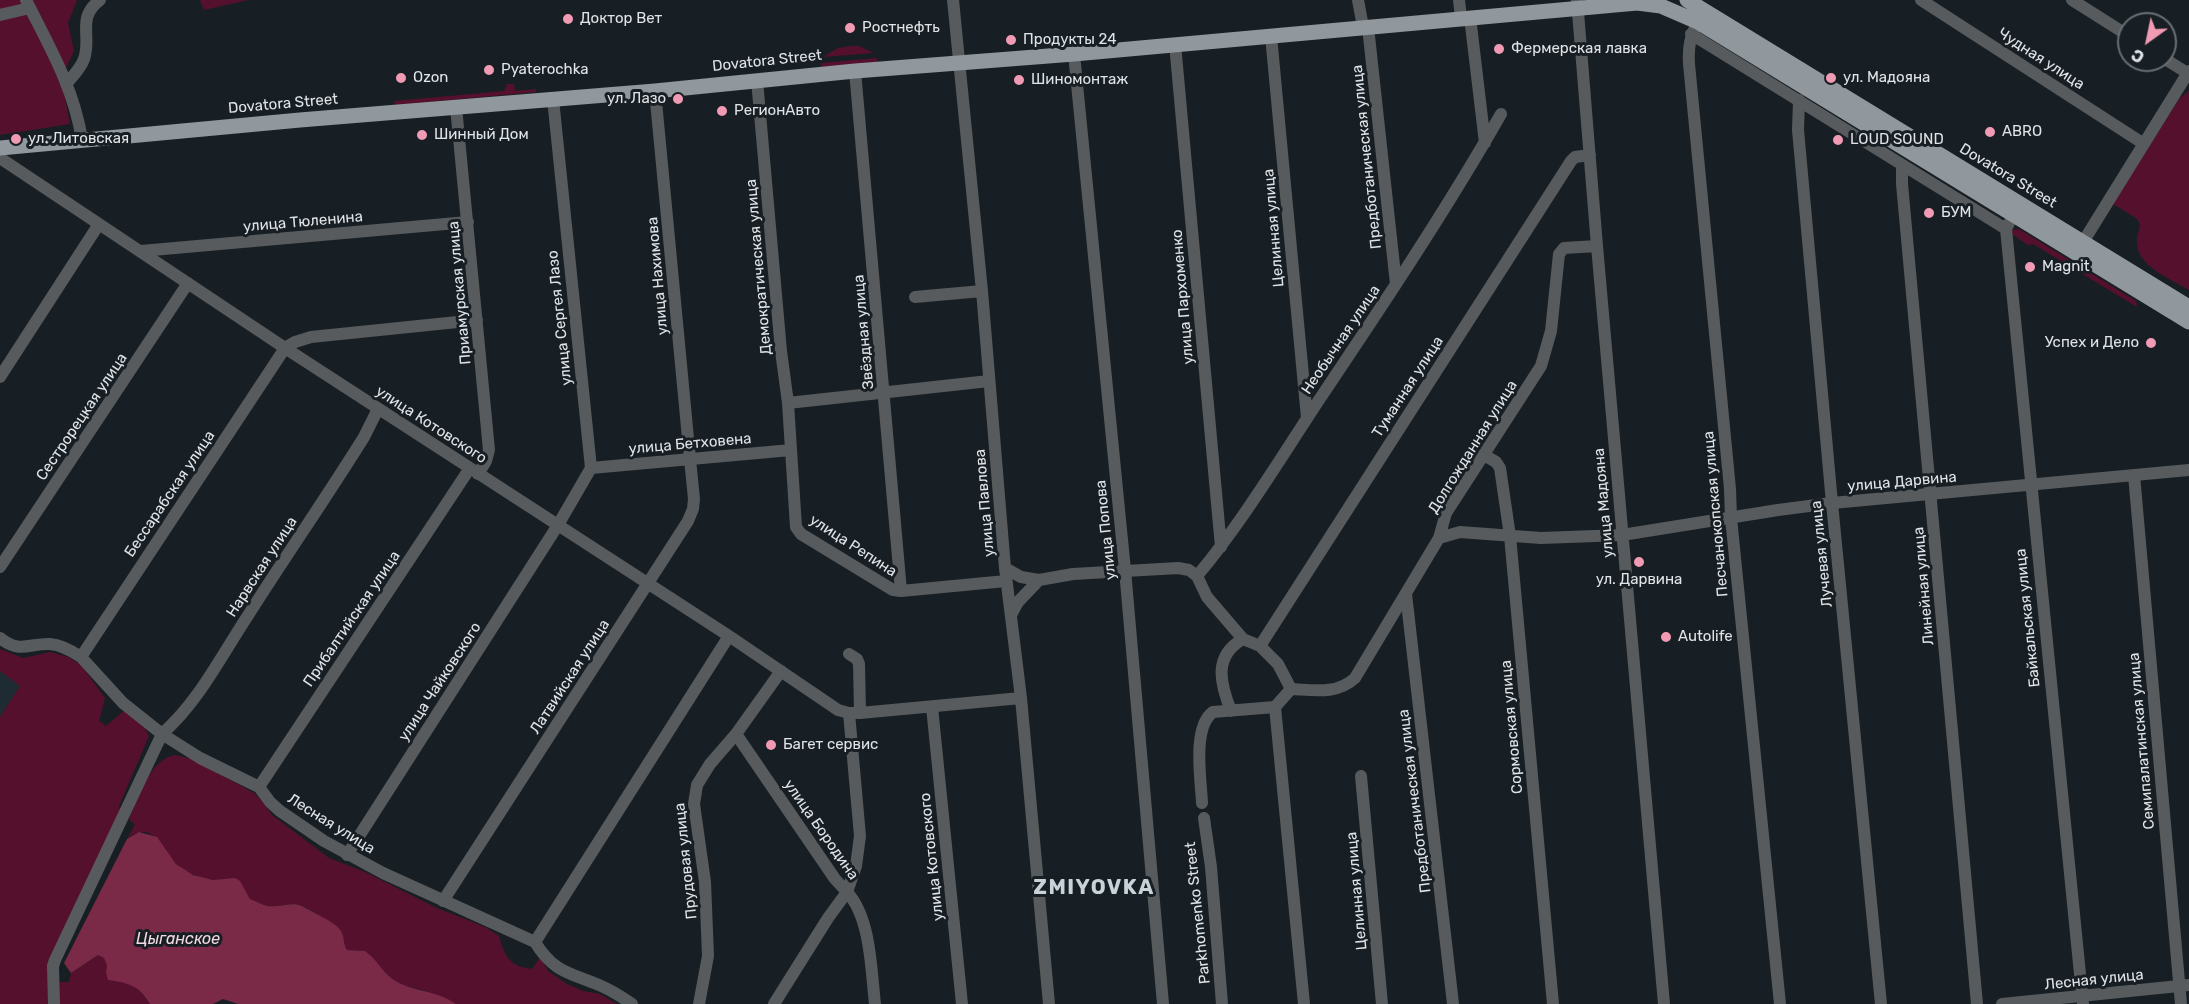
<!DOCTYPE html>
<html>
<head>
<meta charset="utf-8">
<style>
	body { margin:0 }
	#map { position:relative; width:2189px; height:1004px; overflow:hidden; background:#181f24; font-family:Rubik,sans-serif }
	canvas { display:block }
	.north { position:absolute; left:2117px; top:12px; width:60px; height:60px; box-sizing:border-box; background:#181f24; border:2px solid #686e72; border-radius:50%; rotate:213deg; font-size:16px; font-weight:700; line-height:24px; text-align:center; color:#e0e4e8 }
	.north::after { content:''; display:block; margin:auto; width:21px; height:27px; background:#f19ab4; clip-path:polygon(50% 0,100% 100%,50% 72%,0 100%) }
</style>
</head>
<body>
<div id="map">
<canvas width="2189" height="1004"></canvas>
<div class="north">С</div>
</div>
<script>
const context = document.querySelector('canvas').getContext('2d');
context.lineJoin = 'round';
function fill(path, color) {
  context.fillStyle = color;
  context.fill(path, 'evenodd');
}
function stroke(path, color, width, dash) {
  context.strokeStyle = color;
  context.lineWidth = width;
  context.lineCap = dash ? 'butt' : 'round';
  context.setLineDash(dash || []);
  context.stroke(path);
}
function drawText(font, color, halo, rows, align = 'center') {
  context.font = font + ' Rubik,sans-serif';
  context.lineWidth = 6;
  context.setLineDash([]);
  context.textBaseline = 'middle';
  context.strokeStyle = halo;
  context.fillStyle = color;
  for (const [text, x, y, turn = 0] of rows) {
    context.save();
    context.translate(x, y);
    context.rotate((+turn || 0) * Math.PI / 180);
    context.textAlign = isNaN(turn) ? turn : align;
    if (halo) context.strokeText(text, 0, 0);
    context.fillText(text, 0, 0);
    context.restore();
  }
}
fill(new Path2D(`
	M0,671L20,686L0,717Z`), '#1e2b33');
fill(new Path2D(`
	M0,0H77L68,23L74,51L60,81L63,88L70,124L0,135Z
	M200,0H248L204,10Z
	M852,46H859L874,53L823,57L838,48Z
	M877,58V62L821,67V63Z
	M507,84H514L515,91L536,89V92L395,105L394,101L504,91Z
	M2189,91V290C2171,279 2138,267 2137,243C2136,236 2140,230 2140,224L2136,218L2113,204L2179,99Z
	M2019,229L2136,301L2137,307L2033,244L2028,245L2012,234V230Z
	M0,649L23,658L50,652L68,657L81,665L105,698L99,721L106,726L124,711L143,725L149,736L119,806L120,816L50,982H69L71,973L98,955L104,958L108,965L106,972C117,982 118,978 128,983C136,986 146,997 150,1004H0V717L20,686L0,671Z
	M175,755L192,759L254,793L262,801L272,815L329,858L365,872L437,908L485,927L499,936C505,957 509,966 532,969L540,957L548,971L567,984L583,991L600,994L617,1004H456L426,991L405,986L393,980L365,951L347,950C343,944 345,938 341,931C336,923 312,911 302,906C292,901 280,908 268,906C262,905 256,901 250,899C246,891 237,884 229,881C225,879 219,880 215,880C204,879 194,876 184,870C165,859 156,815 127,839L135,824L129,820C137,799 150,759 175,755Z`), '#55102d');
fill(new Path2D(`
	M139,832L157,837L176,864L193,875L213,880L235,878L240,881L250,899C256,901 262,905 268,906C280,908 292,901 302,906C312,912 336,922 341,931C345,938 343,944 347,950L365,951C378,960 384,976 399,983C418,992 438,991 456,1004H238L223,999L213,1004H150C139,985 128,983 108,980L106,972L107,965L104,958L98,955L71,973L64,963L127,839Z`), '#7a2a47');
stroke(new Path2D(`
	M26,0C49,46 74,88 82,140
	M953,0L982,291L1005,568L1021,698L1049,1004
	M1358,0L1363,27
	M1459,0L1461,18
	M1577,0L1597,246L1664,1004
	M1921,0L2144,144
	M2072,0L2129,36
	M0,15L30,8
	M1470,17L1485,143
	M1698,22C1690,36 1688,47 1689,64L1730,489L1731,518L1780,1004
	M1368,27L1396,284
	M1691,34L2006,229L2009,223
	M1271,36L1307,418
	M1175,44L1221,547
	M1074,54L1125,570L1163,1004
	M2165,59L2189,74
	M855,71L901,591
	M757,80L781,351L788,403L796,527L801,534L893,590L901,591L1006,581
	M67,83C73,76 81,68 84,59C92,36 76,18 100,0
	M1799,100L1798,130L1832,503L1881,1004
	M456,107L489,450L486,461L478,474
	M0,158L285,348L729,636L838,710L849,713H860L1021,698
	M1902,165V184L1977,1004
	M2006,229L2083,1004
	M2083,242L2189,71
	M141,251L468,222
	M915,297L982,291
	M0,377L99,224
	M788,403L989,381
	M1484,455L1496,462L1500,468L1510,536L1553,1004
	M591,468L791,450
	M2134,475L2181,1004
	M1439,538L1460,532L1541,538L1622,535L1778,510L1832,503L2189,470
	M0,567L188,283
	M1005,568L1021,577L1039,580
	M1197,576L1207,597L1243,639L1260,646L1278,664L1291,689C1313,690 1337,695 1355,678L1439,538L1446,513L1541,366L1551,331L1559,254L1564,248L1597,246
	M1197,576C1243,521 1280,459 1319,400C1382,306 1445,212 1501,114
	M1406,594L1453,1004
	M1011,615L1018,602L1039,580L1073,574L1178,568L1189,570L1197,576
	M0,638C20,654 29,643 50,644C62,645 72,651 81,657L123,703L162,734L200,758L259,787L270,802L280,811L324,841L383,873L535,942C553,972 570,973 599,985C611,990 622,997 632,1004
	M1260,646L1571,161L1575,157L1590,155
	M849,654L857,659L859,664L860,713
	M81,657L285,348L295,342L311,337L477,320
	M932,707L962,1004
	M1275,707L1304,1004
	M1231,711C1220,683 1213,656 1243,639
	M849,713L860,836L856,866L847,892C871,918 871,970 875,1004
	M736,734L835,879L847,892L828,918L774,1004
	M1361,776L1382,1004
	M259,787L470,468
	M1202,803C1201,780 1192,727 1213,712L1275,707L1291,689
	M1204,818L1211,867L1222,1004
	M347,855L558,525L591,468L553,99
	M443,901L688,521L693,509L694,499L690,459L655,91
	M535,942L729,636
	M54,1004L53,966L55,960L162,734C199,701 220,658 247,617C285,557 326,498 364,437L378,409
	M699,1004L708,956L705,882L694,804L697,785L710,764L736,734L781,671
	M2002,1004L2189,985`), '#575b5d', 12);
stroke(new Path2D(`
	M1687,0L2189,307
	M0,148L300,120L655,91L855,71L1074,54L1637,3L1661,6L1698,22L2189,322`), '#90989d', 15);
for (const [x, y, r, color] of [
	[568,19,6,"#f19ab4"],
	[850,28,6,"#f19ab4"],
	[1011,40,6,"#f19ab4"],
	[1499,49,6,"#f19ab4"],
	[489,70,6,"#f19ab4"],
	[401,78,6,"#f19ab4"],
	[1831,78,6,"#f19ab4"],
	[1019,80,6,"#f19ab4"],
	[678,99,6,"#f19ab4"],
	[722,111,6,"#f19ab4"],
	[1990,132,6,"#f19ab4"],
	[422,135,6,"#f19ab4"],
	[16,139,6,"#f19ab4"],
	[1838,140,6,"#f19ab4"],
	[1929,213,6,"#f19ab4"],
	[2030,267,6,"#f19ab4"],
	[2151,343,6,"#f19ab4"],
	[1639,562,6,"#f19ab4"],
	[1666,637,6,"#f19ab4"],
	[771,745,6,"#f19ab4"]
]) {
  const dot = new Path2D();
  dot.arc(x, y, r, 0, 2 * Math.PI);
  context.fillStyle = color;
  context.fill(dot);
  stroke(dot, '#181f24', 2);
}
drawText('15px', '#e0e4e8', '#181f24', [
	["Доктор Вет",580,19],
	["Ростнефть",862,28],
	["Продукты 24",1023,40],
	["Фермерская лавка",1511,49],
	["Pyaterochka",501,70],
	["Ozon",413,78],
	["ул. Мадояна",1843,78],
	["Шиномонтаж",1031,80],
	["ул. Лазо",666,99,"right"],
	["РегионАвто",734,111],
	["ABRO",2002,132],
	["Шинный Дом",434,135],
	["ул. Литовская",28,139],
	["LOUD SOUND",1850,140],
	["БУМ",1941,213],
	["Magnit",2042,267],
	["Успех и Дело",2139,343,"right"],
	["ул. Дарвина",1639,580,"center"],
	["Autolife",1678,637],
	["Багет сервис",783,745]
], 'left');
drawText('15px', '#e0e4e8', '#181f24', [
	["Чудная улица",2041,59,33],
	["Dovatora Street",767,61,-6],
	["Dovatora Street",283,104,-5],
	["Предботаническая улица",1367,157,-96],
	["Dovatora Street",2008,176,31],
	["улица Тюленина",303,222,-5],
	["Целинная улица",1274,228,-95],
	["Демократическая улица",759,267,-95],
	["улица Нахимова",658,276,-95],
	["Приамурская улица",460,293,-95],
	["улица Пархоменко",1183,297,-95],
	["улица Сергея Лазо",560,318,-96],
	["Звёздная улица",864,332,-95],
	["Необычная улица",1341,340,-56],
	["Туманная улица",1408,387,-57],
	["Сестрорецкая улица",82,417,-56],
	["улица Котовского",431,425,33],
	["улица Бетховена",690,444,-5],
	["Долгожданная улица",1473,447,-58],
	["улица Дарвина",1902,482,-5],
	["Бессарабская улица",170,494,-56],
	["улица Павлова",985,503,-95],
	["улица Мадояна",1604,503,-95],
	["Песчанокопская улица",1716,514,-95],
	["улица Попова",1106,530,-96],
	["улица Репина",853,546,33],
	["Лучевая улица",1822,554,-96],
	["Нарвская улица",262,567,-57],
	["Линейная улица",1924,586,-95],
	["Байкальская улица",2028,618,-96],
	["Прибалтийская улица",352,619,-56],
	["Латвийская улица",570,677,-57],
	["улица Чайковского",440,682,-57],
	["Сормовская улица",1512,727,-95],
	["Семипалатинская улица",2142,741,-95],
	["Предботаническая улица",1415,801,-97],
	["Лесная улица",331,824,32],
	["улица Бородина",821,830,55],
	["улица Котовского",932,857,-96],
	["Прудовая улица",686,861,-96],
	["Целинная улица",1357,891,-95],
	["Parkhomenko Street",1198,913,-96],
	["Лесная улица",2094,980,-6]
]);
drawText('italic 16px', '#f3dae0', '#181f24', [
	["Цыганское",178,939]
]);
context.letterSpacing = '1.5px';
drawText('bold 21px', '#c8d2d9', '#181f24', [
	["ZMIYOVKA",1094,888]
]);
context.letterSpacing = '0px';
</script>
</body>
</html>
